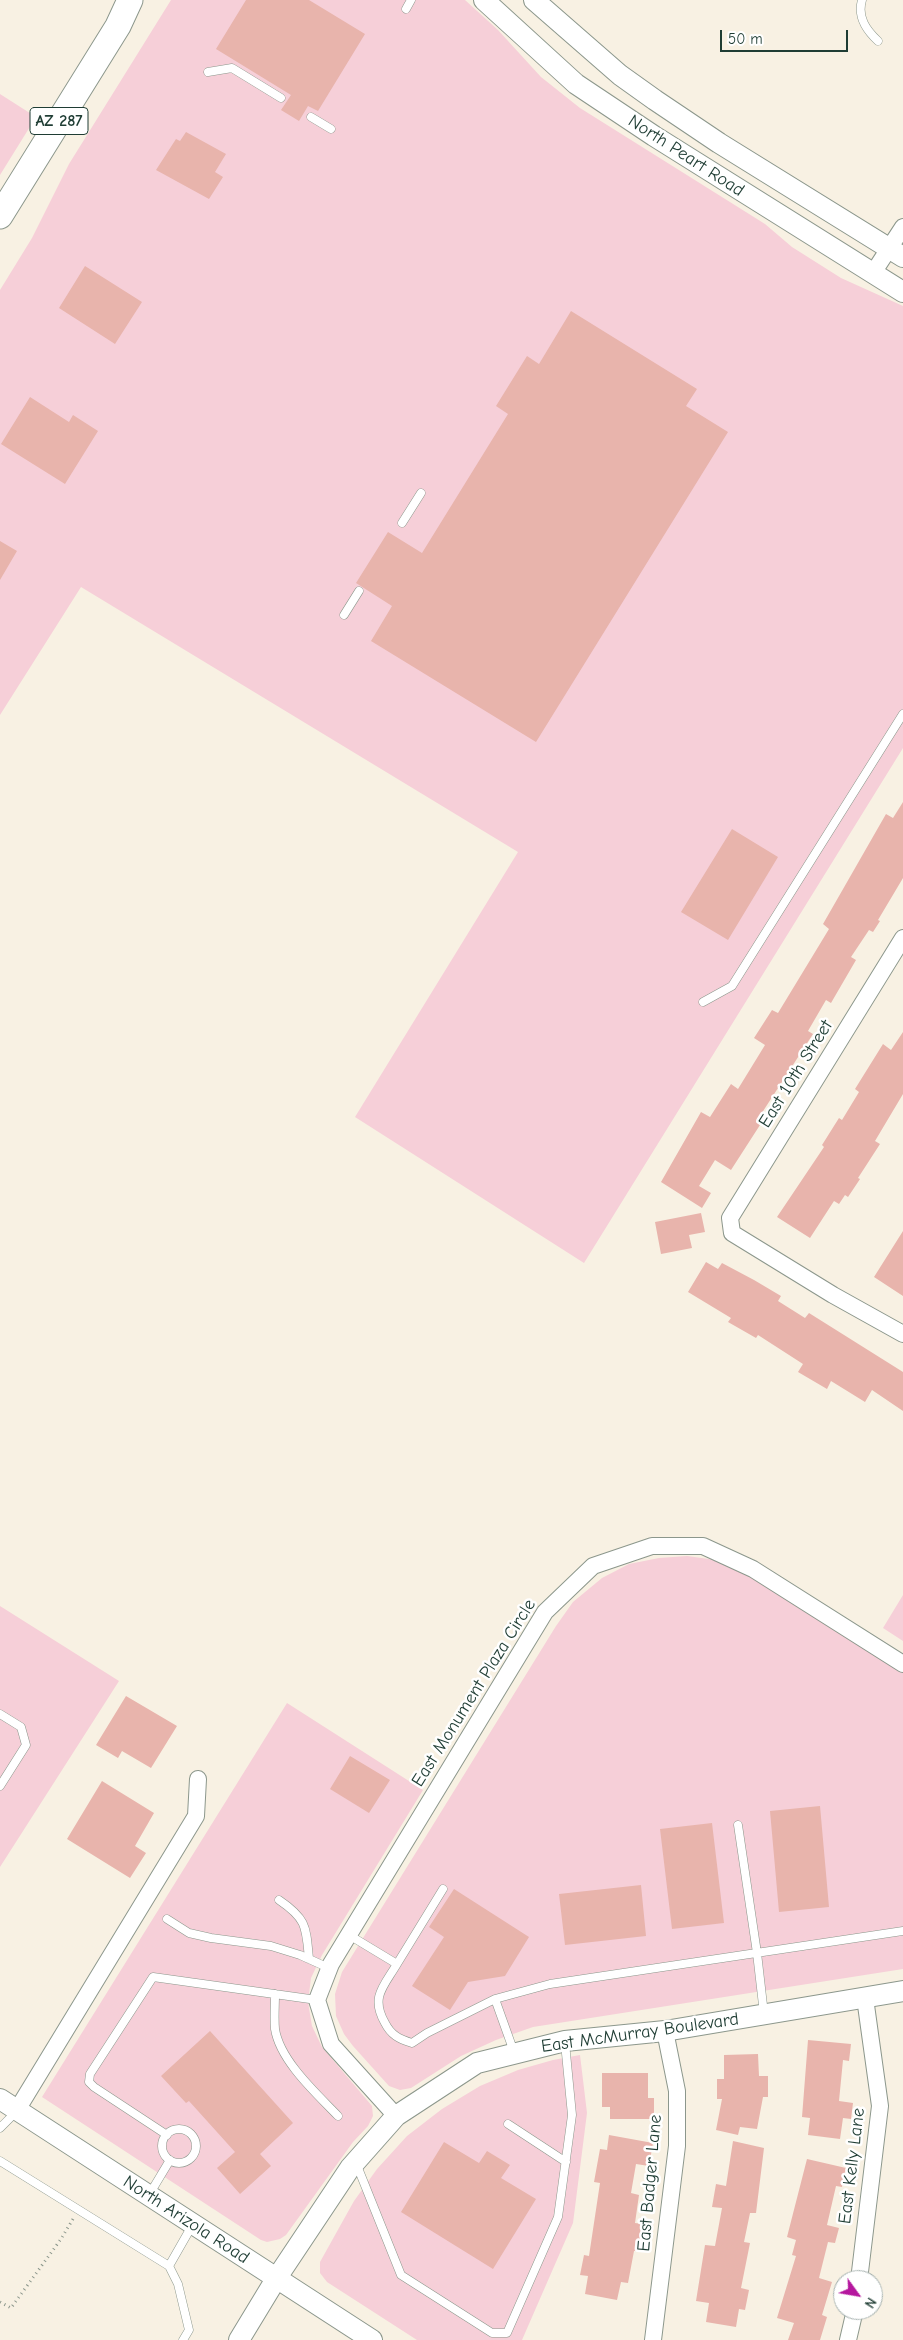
<!DOCTYPE html>
<html>
<head>
<meta charset="utf-8">
<style>
	body { margin:0 }
	#map { position:relative; width:903px; height:2340px; overflow:hidden; background:#f8f1e3; font-family:"Comic Neue",sans-serif }
	canvas { display:block }
	.north { position:absolute; left:833px; top:2270px; width:50px; height:50px; box-sizing:border-box; background:#fff; border:1px solid #a5b1ae; border-radius:50%; rotate:122deg; font-size:14px; font-weight:700; line-height:20px; text-align:center; color:#1f3d34 }
	.north::after { content:''; display:block; margin:auto; width:18px; height:22px; background:#b5179e; clip-path:polygon(50% 0,100% 100%,50% 72%,0 100%) }
	.scale { position:absolute; left:720px; top:30px; width:128px; height:22px; box-sizing:border-box; border:2px solid #1f3d34; border-top:0; padding-left:6px; font-size:15px; line-height:18px; white-space:nowrap; color:#1f3d34; -webkit-text-stroke:4px #fff; paint-order:stroke }
</style>
</head>
<body>
<div id="map">
<canvas width="903" height="2340"></canvas>
<div class="north">N</div>
<div class="scale">50 m</div>
</div>
<script>
const context = document.querySelector('canvas').getContext('2d');
context.lineJoin = 'round';
function fill(path, color) {
  context.fillStyle = color;
  context.fill(path, 'evenodd');
}
function stroke(path, color, width, dash) {
  context.strokeStyle = color;
  context.lineWidth = width;
  context.lineCap = dash ? 'butt' : 'round';
  context.setLineDash(dash || []);
  context.stroke(path);
}
function drawText(font, color, halo, rows, align = 'center') {
  context.font = font + ' "Comic Neue",sans-serif';
  context.lineWidth = 5;
  context.setLineDash([]);
  context.textBaseline = 'middle';
  context.strokeStyle = halo;
  context.fillStyle = color;
  for (const [text, x, y, turn = 0] of rows) {
    context.save();
    context.translate(x, y);
    context.rotate((+turn || 0) * Math.PI / 180);
    context.textAlign = isNaN(turn) ? turn : align;
    if (halo) context.strokeText(text, 0, 0);
    context.fillText(text, 0, 0);
    context.restore();
  }
}
fill(new Path2D(`
	M171,0H465L498,30L541,77L580,108L765,224L792,247L841,278L903,306V748L584,1263L355,1117L518,852L81,587L0,715V290L32,238L69,164Z
	M0,94L36,117L0,175Z
	M687,1556L716,1560L747,1573L903,1672V1969L533,2027L496,2040L461,2056L411,2088L400,2090L389,2086L353,2046L344,2034L336,2016L335,1994L342,1972L556,1626L573,1602L602,1578L629,1564L659,1558Z
	M903,1595V1641L883,1628Z
	M0,1606L119,1681L0,1867Z
	M287,1703L423,1790L322,1955L311,1978L308,2002L312,2026L322,2047L372,2106L373,2116L368,2126L353,2142L286,2235L280,2239L267,2242L261,2240L42,2097Z
	M580,2055L587,2113L573,2223L522,2340H417L327,2282L320,2273V2262L354,2201L377,2169L407,2136L442,2109L480,2086L518,2070L553,2060Z`), '#f6cfd8');
fill(new Path2D(`
	M246,0H309L365,34L318,111L308,106L299,121L281,110L291,95L216,49Z
	M186,132L226,154L215,172L223,177L209,199L156,170L176,139L180,141Z
	M85,266L142,302L115,344L59,308Z
	M571,311L697,389L686,406L728,432L536,742L371,641L392,606L356,583L388,532L422,553L508,414L496,406L527,356L539,364Z
	M30,397L69,422L73,415L98,431L65,484L1,444Z
	M0,541L17,551L0,580Z
	M903,802V878L878,920L880,921L873,932L869,930L851,957L856,960L831,1003L826,1000L808,1031L813,1034L756,1122L760,1125L731,1170L715,1160L699,1186L711,1193L702,1208L661,1182L701,1112L710,1117L731,1084L738,1089L765,1045L754,1038L772,1010L778,1013L829,929L823,924L886,814L893,818Z
	M732,829L778,857L728,940L681,912Z
	M903,1032V1094L875,1141L880,1144L858,1178L860,1179L848,1197L845,1195L839,1204L834,1201L810,1238L777,1217L824,1147L822,1145L839,1118L842,1120L859,1092L855,1089L883,1044L891,1050Z
	M701,1213L705,1232L689,1235L692,1248L661,1254L655,1222Z
	M903,1231V1296L874,1277Z
	M706,1262L718,1269L722,1263L754,1280L781,1296L778,1301L805,1318L809,1313L903,1372V1411L872,1390L865,1402L831,1381L827,1389L798,1372L803,1364L758,1335L756,1338L728,1322L731,1318L688,1292Z
	M126,1696L177,1726L151,1768L122,1751L118,1758L96,1745Z
	M350,1756L390,1780L369,1813L330,1789Z
	M102,1781L154,1813L135,1846L146,1853L130,1878L67,1839Z
	M820,1806L829,1907L779,1912L770,1811Z
	M712,1823L724,1923L672,1929L660,1829Z
	M641,1885L646,1936L565,1945L559,1894Z
	M454,1889L529,1937L505,1976L468,1982L450,2010L412,1986L444,1937L429,1927Z
	M210,2031L293,2123L260,2154L271,2166L240,2194L217,2168L235,2152L189,2101L186,2103L161,2076Z
	M808,2040L851,2044L849,2061L843,2060L839,2101L853,2103L851,2119L843,2118L840,2139L808,2135L810,2118L802,2117Z
	M758,2054L759,2076H768V2097H763L757,2129L740,2127L738,2135L716,2130L722,2099H717V2079H724V2055Z
	M602,2073H648V2098H654V2119H610V2107H602Z
	M609,2135L653,2143L649,2166L636,2164L631,2193L639,2195L635,2223L643,2224L638,2251H634L628,2283L621,2282L617,2300L585,2294L588,2276L580,2275L584,2255L589,2256L600,2183L594,2182L600,2149L607,2150Z
	M733,2141L764,2148L756,2213H750L744,2242L750,2243L741,2288L749,2290L745,2310L739,2309L736,2327L706,2322L709,2303L696,2301L705,2245L715,2246L722,2208L712,2207L716,2184L726,2186Z
	M444,2142L479,2163L487,2151L510,2165L501,2178L536,2199L493,2269L401,2212Z
	M807,2159L846,2168L842,2187L836,2186L827,2225L839,2228L835,2243L828,2242L819,2278L832,2282L822,2315L827,2317L820,2340H788L794,2323L777,2318L796,2256L792,2255L796,2240L787,2237Z`), '#e8b4ac');
const service = new Path2D(`
	M862,0C857,17 866,30 878,41
	M406,9L411,0
	M208,72L232,68L281,98
	M311,117L331,129
	M402,523L421,493
	M344,615L359,591
	M703,1002L732,986L903,714
	M0,1714L21,1727L26,1745L0,1786
	M738,1825L757,1953L764,2014
	M279,1900C307,1919 306,1927 309,1959
	M167,1919L189,1933L211,1938L271,1946L300,1955L329,1968
	M349,1935L397,1964C384,1986 370,1997 385,2023C391,2035 399,2039 412,2043L427,2033L495,1999L550,1984L903,1931
	M397,1964L443,1889
	M275,1994C275,2006 274,2018 275,2029C280,2061 317,2094 338,2116
	M495,1999L514,2052
	M508,2124L566,2162
	M0,2128L16,2112
	M162 2146a17 17 0 1 1 34 0a17 17 0 1 1-34 0Z
	M167,2135L94,2087L89,2082L90,2074L153,1977L317,2000
	M0,2161L169,2266
	M356,2163L401,2275L492,2333H507L558,2217L572,2115L565,2043
	M149,2195L170,2160
	M183,2340L189,2330L178,2284L169,2266L193,2224`);
const minor = new Path2D(`
	M873,273L903,227
	M903,938L730,1218L732,1233L833,1295L903,1334
	M17,2110L196,1816L198,1779
	M396,2116L331,2044L317,2000L331,1964L545,1612L593,1566L652,1546H703L753,1569L903,1664
	M859,2280L880,2106L865,1998
	M653,2340L677,2146V2091L665,2031
	M848,2340L855,2310`);
const tertiary = new Path2D(`
	M484,0L576,84L654,136L903,292
	M534,0L620,75L655,100L719,143L903,257
	M0,2099L372,2340
	M239,2340L276,2279L350,2168L396,2116L477,2063L565,2041L665,2031L903,1991`);
const primary = new Path2D(`
	M0,216L118,26L130,0`);
stroke(service, '#8c978c', 9);
stroke(minor, '#8c978c', 18);
stroke(tertiary, '#8c978c', 22);
stroke(primary, '#8c978c', 27);
stroke(new Path2D(`
	M0,2302L11,2308L61,2239L73,2219`), '#8c978c', 3, [1, 4]);
stroke(service, '#fff', 8);
stroke(minor, '#fff', 16);
stroke(tertiary, '#fff', 20);
stroke(primary, '#fff', 25);
for (const [x, y, w] of [
	[59,121,58]
]) {
  const box = new Path2D();
  box.roundRect(x - w / 2, y - 13.5, w, 27, 4);
  context.fillStyle = '#fff';
  context.fill(box);
  stroke(box, '#1f3d34', 1);
}
drawText('bold 16px', '#1f3d34', null, [
	["AZ 287",59,121]
]);
drawText('18px', '#1f3d34', '#fff', [
	["North Peart Road",686,156,33],
	["East 10th Street",796,1074,-58],
	["East Monument Plaza Circle",474,1693,-58],
	["East McMurray Boulevard",640,2033,-8],
	["East Kelly Lane",852,2166,-83],
	["East Badger Lane",650,2183,-85],
	["North Arizola Road",186,2220,33]
]);
</script>
</body>
</html>
